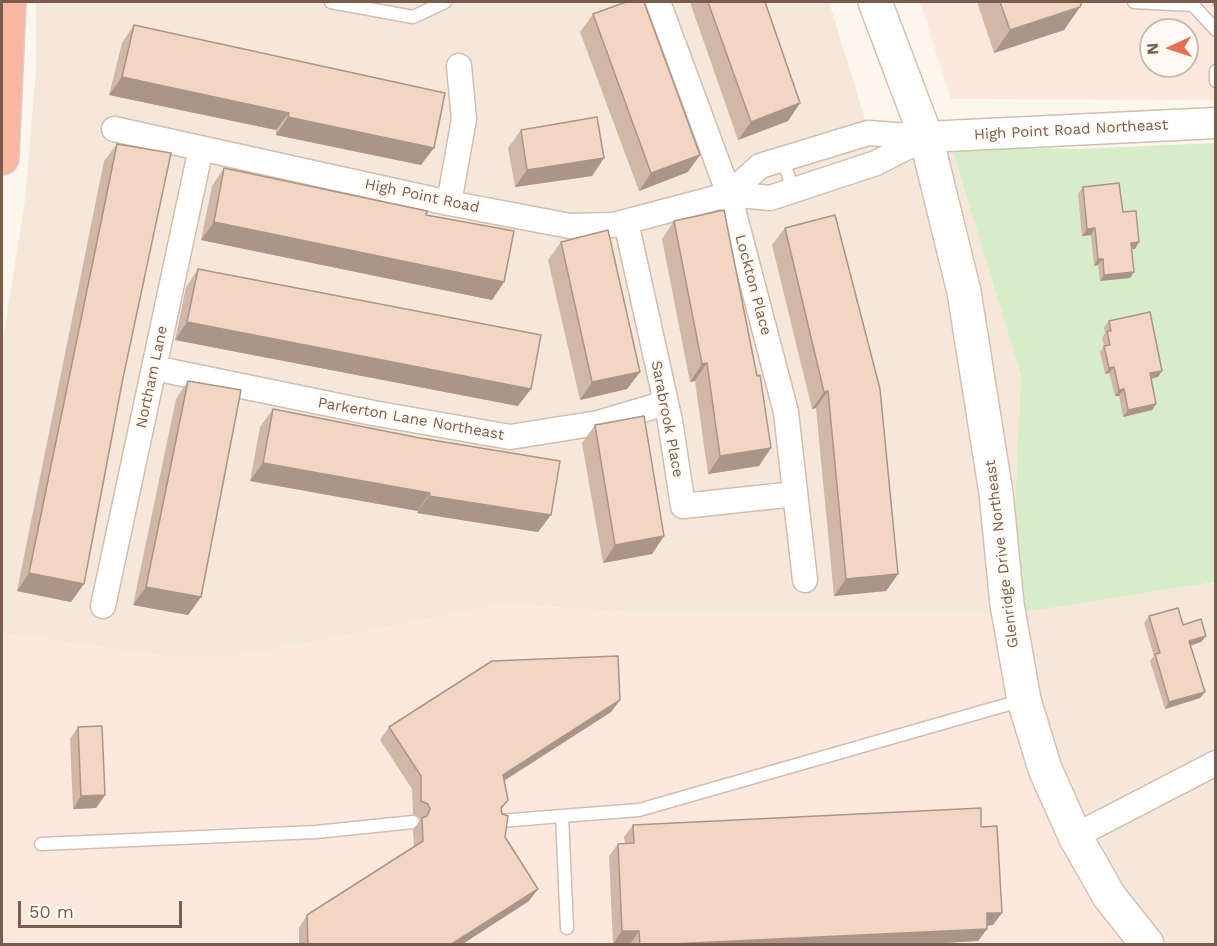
<!DOCTYPE html>
<html>
<head>
<meta charset="utf-8">
<style>
	body { margin:0 }
	#map { position:relative; width:1217px; height:946px; overflow:hidden; background:#fdf6ec; font-family:"Work Sans",sans-serif }
	canvas { display:block }
	.frame { position:absolute; inset:0; border:3px solid #7a5c4d; pointer-events:none }
	.north { position:absolute; left:1139px; top:18px; width:60px; height:60px; box-sizing:border-box; background:#fffaf3; border:2px solid #cabbb1; border-radius:50%; rotate:267deg; font-size:16px; font-weight:700; line-height:24px; text-align:center; color:#7a5c4d }
	.north::after { content:''; display:block; margin:auto; width:21px; height:27px; background:#e76f51; clip-path:polygon(50% 0,100% 100%,50% 72%,0 100%) }
	.scale { position:absolute; left:18px; top:901px; width:164px; height:27px; box-sizing:border-box; border:3px solid #7a5c4d; border-top:0; padding-left:8px; font-size:18px; line-height:21px; white-space:nowrap; color:#7a5c4d; -webkit-text-stroke:4px #fffaf3; paint-order:stroke }
</style>
</head>
<body>
<div id="map">
<canvas width="1217" height="946"></canvas>
<div class="frame"></div>
<div class="north">N</div>
<div class="scale">50 m</div>
</div>
<script>
const context = document.querySelector('canvas').getContext('2d');
context.lineJoin = 'round';
function fill(path, color) {
  context.fillStyle = color;
  context.fill(path, 'evenodd');
}
function stroke(path, color, width, dash) {
  context.strokeStyle = color;
  context.lineWidth = width;
  context.lineCap = dash ? 'butt' : 'round';
  context.setLineDash(dash || []);
  context.stroke(path);
}
function drawText(font, color, halo, rows, align = 'center') {
  context.font = font + ' "Work Sans",sans-serif';
  context.lineWidth = 4.5;
  context.setLineDash([]);
  context.textBaseline = 'middle';
  context.strokeStyle = halo;
  context.fillStyle = color;
  for (const [text, x, y, turn = 0] of rows) {
    context.save();
    context.translate(x, y);
    context.rotate((+turn || 0) * Math.PI / 180);
    context.textAlign = isNaN(turn) ? turn : align;
    if (halo) context.strokeText(text, 0, 0);
    context.fillText(text, 0, 0);
    context.restore();
  }
}
fill(new Path2D(`
	M36,2H829L866,122L953,152L1021,376L1010,613L1215,582V944H1125L1016,727L660,614L504,604L240,656L168,657L2,633V346L25,200L36,70Z`), '#f5e8da');
fill(new Path2D(`
	M920,2H1215V100L951,99ZM1151,30H1187V66H1151Z
	M504,604L660,614H1010L1016,727L1125,944H2V633L168,657L240,656Z`), '#fde8e0');
fill(new Path2D(`
	M1215,143V582L1010,614L1021,376L953,152L987,147L1078,149Z`), '#d8ecc9');
const service = new Path2D(`
	M331,2L413,17L445,2
	M1134,2L1193,5L1216,30
	M1216,71V81
	M783,159L793,190
	M500,821L562,816
	M41,844L316,832L413,822
	M567,928L562,816L639,810L1023,700`);
const minor = new Path2D(`
	M658,2L729,194L786,412L805,580
	M114,129L449,203L570,226L613,225L708,200L729,194L760,166L868,133L926,137
	M729,194L770,198L876,163L925,138
	M449,203L464,119L459,66
	M626,222L670,421L683,506L795,494
	M154,368L373,413L510,437L598,423L666,403
	M103,606L201,148
	M1075,836L1216,763`);
const tertiary = new Path2D(`
	M926,137L1216,123`);
const secondary = new Path2D(`
	M875,2L926,137L964,292L996,493L1007,604L1024,700L1045,769L1075,836L1109,896L1147,944`);
const motorway = new Path2D(`
	M2,158L9,2`);
stroke(service, '#d1beb0', 15);
stroke(minor, '#d1beb0', 27);
stroke(tertiary, '#d1beb0', 33);
stroke(secondary, '#d6c0b0', 36);
stroke(motorway, '#dad1cd', 36);
stroke(service, '#fff', 12);
stroke(minor, '#fff', 24);
stroke(tertiary, '#fff', 30);
stroke(secondary, '#fff', 33);
stroke(motorway, '#f7b7a3', 33);
fill(new Path2D(`
	M690,2H765L800,103L788,121L738,140Z
	M977,2H1082L1080,7L1064,30L994,53Z
	M1212,2H1215V6L1213,7Z
	M593,14L688,172L639,191L580,32Z
	M134,25L421,165L276,135V130L109,95L122,43Z
	M521,130L604,158L592,176L515,187L508,148Z
	M117,144L71,602L17,591L104,161Z
	M224,168L426,215L504,282L492,300L201,240L212,186Z
	M1083,187L1123,212L1135,249H1132L1130,278L1100,281L1098,265L1094,266L1091,235L1082,236L1078,194Z
	M674,221L759,466L708,474L695,381L690,382L662,239Z
	M785,228L898,574L886,591L834,596L816,408L812,409L772,245Z
	M561,242L640,372L627,389L580,400L548,260Z
	M198,269L518,406L175,340L186,287Z
	M1109,321L1158,377L1151,379L1156,404L1152,410L1123,417L1119,396H1115L1109,373L1105,374L1100,352L1104,346L1102,338L1105,333L1104,327Z
	M188,381L201,597L188,615L133,605L176,399Z
	M273,409L538,532L417,513L418,511L250,481L260,427Z
	M595,425L664,536L652,554L603,563L582,443Z
	M1149,616L1183,625L1206,636L1201,642L1191,646L1205,692L1200,698L1165,709L1150,661L1154,656L1144,623Z
	M611,712L504,781L508,800L501,810L505,837L529,901L461,945H299V928L307,915L414,847L413,830L420,820L419,817L413,814L412,789L380,740L389,727Z
	M78,727L105,795L96,808L73,809L70,739Z
	M633,825L981,827L993,925L987,926V929L978,941L908,945L613,944L609,856L618,844L625,843L624,837Z`), '#d1b7a8');
fill(new Path2D(`
	M1080,7L1064,30L994,53L1010,30Z
	M122,77L289,113L276,130L109,95Z
	M800,103L788,121L738,140L751,122Z
	M288,117L434,148L421,165L276,135Z
	M700,155L688,172L639,191L651,173Z
	M604,158L592,176L515,187L527,170Z
	M214,222L504,282L492,300L201,240Z
	M1095,228L1091,235L1082,236L1087,229Z
	M1139,242L1135,249H1126L1131,243Z
	M1098,259H1103L1098,265L1094,266Z
	M1134,272L1130,278L1100,281L1104,275Z
	M187,322L531,389L518,406L175,340Z
	M707,363L695,381L690,382L702,364Z
	M1114,367L1109,373L1105,374L1109,368Z
	M1162,371L1158,377L1145,380L1150,373Z
	M640,372L627,389L580,400L592,382Z
	M1124,389L1119,396H1115L1119,390Z
	M828,391L816,408L812,409L824,392Z
	M1156,404L1152,410L1123,417L1128,410Z
	M771,448L759,466L708,474L720,456Z
	M263,463L430,493L418,511L250,481Z
	M429,496L551,515L538,532L417,513Z
	M664,536L652,554L603,563L615,545Z
	M29,573L84,584L71,602L17,591Z
	M898,574L886,591L834,596L846,579Z
	M146,587L201,597L188,615L133,605Z
	M1206,636L1201,642L1185,647L1189,641Z
	M1205,692L1200,698L1165,709L1169,702Z
	M620,700L611,712L494,787L503,775Z
	M105,795L96,808L73,809L81,796Z
	M538,889L529,901L461,945H450Z
	M987,913H1002L993,925L978,926Z
	M987,929L978,941L908,945H650Z
	M622,931H639L630,944H613Z`), '#aa9588');
const building = new Path2D(`
	M626,2H644L700,155L651,173L593,14Z
	M708,2H765L800,103L751,122Z
	M1000,2H1082L1080,7L1010,30Z
	M134,25L445,93L434,148L288,117L289,113L122,77Z
	M597,117L604,158L527,170L521,130Z
	M117,144L171,153L123,378L84,584L29,573Z
	M224,168L427,211L426,215L514,231L504,282L214,222Z
	M1119,183L1123,212L1136,211L1139,242L1131,243L1134,272L1104,275L1103,259H1098L1095,228L1087,229L1083,187Z
	M724,210L757,376L760,375L771,448L720,456L707,363L702,364L674,221Z
	M835,215L880,389L898,574L846,579L828,391L824,392L785,228Z
	M608,230L640,372L592,382L561,242Z
	M198,269L541,335L531,389L187,322Z
	M1150,312L1162,371L1150,373L1156,404L1128,410L1124,389L1119,390L1114,367L1109,368L1104,346L1110,345L1107,331H1111L1109,321Z
	M188,381L241,390L201,597L146,587Z
	M273,409L420,438L560,461L551,515L429,496L430,493L263,463Z
	M644,416L664,536L615,545L595,425Z
	M1178,608L1183,625L1201,619L1206,636L1189,641L1205,692L1169,702L1155,654L1160,653L1149,616Z
	M618,656L620,700L503,775L508,800L501,808L502,814L508,816L505,837L538,889L450,945H308L307,915L423,841L422,818L427,816L430,809L428,804L421,801V776L389,727L492,661Z
	M102,726L105,795L81,796L78,727Z
	M981,808V827L997,826L1002,913H987V929L650,945H640L639,931H622L618,844L634,843L633,825Z`);
fill(building, '#f3d5c3');
stroke(building, '#aa9588', 1.5);
drawText('15px', '#7a5c4d', '#fffaf3', [
	["High Point Road Northeast",1071,130,-3],
	["High Point Road",422,196,12],
	["Lockton Place",753,285,75],
	["Northam Lane",152,377,-78],
	["Parkerton Lane Northeast",411,419,10],
	["Sarabrook Place",667,419,79],
	["Glenridge Drive Northeast",1002,554,-97]
]);
</script>
</body>
</html>
